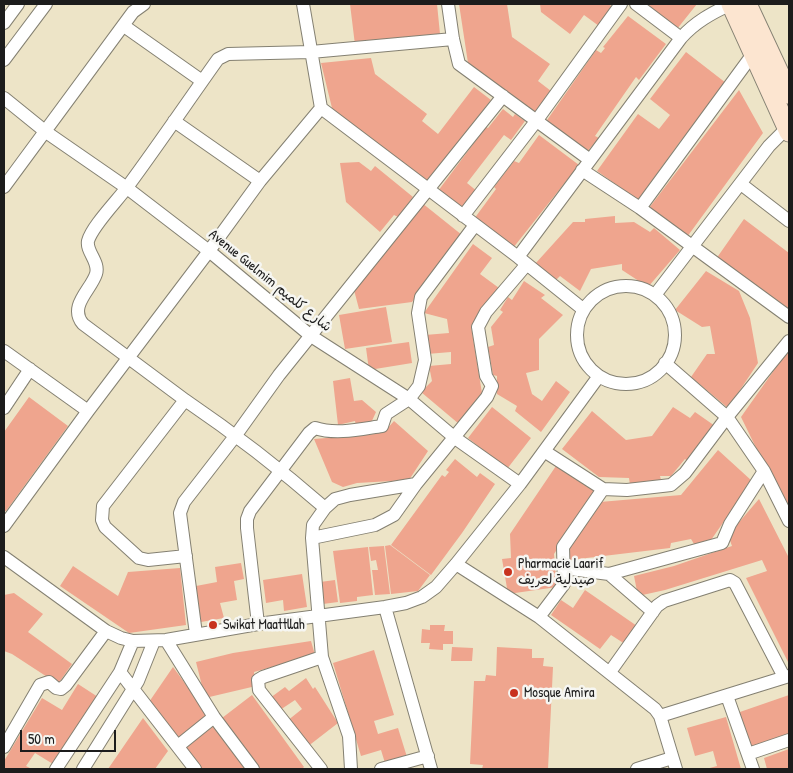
<!DOCTYPE html>
<html>
<head>
<meta charset="utf-8">
<style>
	body { margin:0 }
	#map { position:relative; width:793px; height:773px; overflow:hidden; background:#ede4c7; font-family:"Patrick Hand",sans-serif }
	canvas { display:block }
	.frame { position:absolute; inset:0; border:5px solid #1c1c1c; pointer-events:none }
	.scale { position:absolute; left:20px; top:730px; width:96px; height:22px; box-sizing:border-box; border:2px solid #1c1c1c; border-top:0; padding-left:6px; font-size:15px; line-height:18px; white-space:nowrap; color:#1c1c1c; -webkit-text-stroke:4px #f6f6f2; paint-order:stroke }
</style>
</head>
<body>
<div id="map">
<canvas width="793" height="773"></canvas>
<div class="frame"></div>
<div class="scale">50 m</div>
</div>
<script>
const context = document.querySelector('canvas').getContext('2d');
context.lineJoin = 'round';
function fill(path, color) {
  context.fillStyle = color;
  context.fill(path, 'evenodd');
}
function stroke(path, color, width, dash) {
  context.strokeStyle = color;
  context.lineWidth = width;
  context.lineCap = dash ? 'butt' : 'round';
  context.setLineDash(dash || []);
  context.stroke(path);
}
function drawText(font, color, halo, rows, align = 'center') {
  context.font = font + ' "Patrick Hand","Playpen Sans Arabic",sans-serif';
  context.lineWidth = 5;
  context.setLineDash([]);
  context.textBaseline = 'middle';
  context.strokeStyle = halo;
  context.fillStyle = color;
  for (const [text, x, y, turn = 0] of rows) {
    context.save();
    context.translate(x, y);
    context.rotate((+turn || 0) * Math.PI / 180);
    context.textAlign = isNaN(turn) ? turn : align;
    if (halo) context.strokeText(text, 0, 0);
    context.fillText(text, 0, 0);
    context.restore();
  }
}
fill(new Path2D(`
	M350,4H437L440,34L355,45Z
	M459,4H507L512,37L550,64L538,81L551,91L535,113L468,63Z
	M540,4H608L613,7L599,26L584,15L570,34L541,12Z
	M644,4L673,5L697,4L677,29Z
	M628,16L666,44L639,80L636,77L595,136L599,138L586,153L545,123L596,50L601,53L605,48L603,47Z
	M686,52L726,83L679,143L638,200L597,171L638,114L659,129L670,115L650,99Z
	M371,58L375,74L427,114L422,121L438,134L474,87L491,100L427,183L342,117L332,108L321,63Z
	M739,90L763,133L687,237L649,208Z
	M503,109L513,117L515,114L525,121L511,140L504,135L467,183L478,192L462,211L438,191L486,127L488,128Z
	M539,135L579,165L513,248L474,219L496,189L494,187L514,161L519,163Z
	M359,162L371,171L375,166L413,197L398,217L394,215L380,232L346,202L340,163Z
	M422,203L462,235L412,302L359,309L354,290Z
	M615,216V223L634,222L650,232L654,228L680,250L648,287L622,270V264L591,269L580,291L560,276L556,280L535,264L573,222H585V219Z
	M744,219L789,253V311L716,259Z
	M473,244L492,258L480,274L499,288L471,326L482,393L459,424L421,392L432,381L429,366L451,364V352L427,354L425,335L449,333L447,319L424,313Z
	M706,271L739,291L750,318L758,363L728,408L691,377L707,354H715L710,326L702,327L675,310Z
	M524,281L545,295L541,298L563,315L539,339V370L526,373L532,394L542,401L556,381L570,392L541,432L515,411L517,406L497,394V376L493,375L488,347L494,345L491,327L503,312L500,310L508,297L512,300Z
	M386,307L392,342L345,349L339,315Z
	M409,342L412,363L369,370L366,348Z
	M789,349V512L788,513L741,417Z
	M350,378L354,401L362,400L376,412L371,423L356,426L355,421L338,425L333,381Z
	M29,397L68,426L6,511H4V432Z
	M492,407L531,438L507,469L468,438Z
	M673,407L690,418L695,412L715,426L689,462L685,459L671,476H660L661,480L630,485L629,478L599,477L562,449L592,411L626,440L652,436Z
	M394,421L428,451L409,480L357,483L343,487L332,482L314,439L375,434L374,430H386Z
	M718,450L752,481L711,540L694,544L691,539L671,543L670,548L570,560L568,548L600,502L681,495Z
	M455,459L477,477L480,473L495,484L462,533L431,575L391,545L442,475L445,477L449,472L446,470Z
	M558,463L596,490L554,554L557,587L508,594L502,559L511,558L510,534Z
	M759,499L789,558V664L746,578L767,571L762,560L665,590L638,596L634,576L674,566L732,546L728,535Z
	M390,545L430,575L418,591L391,594L385,546Z
	M384,546L390,594L375,595L372,570H378L376,560L371,561L369,547Z
	M368,547L373,595L357,597V601L340,603L333,551Z
	M241,563L244,579L234,581L237,600L220,603L224,618L201,622L196,586L217,582L215,567Z
	M73,566L118,596L128,572L180,568L186,625L129,633L60,586Z
	M302,574L307,607L284,611L283,600L266,603L263,580Z
	M335,580L338,602L323,604L320,582Z
	M585,590L637,626L625,644L611,635L600,649L551,615L561,600L573,608Z
	M14,593L43,614L28,632L72,664L58,684L12,654L4,651V595Z
	M430,625H445L444,631H453V644H443V650L429,649L430,643H421L422,629L430,630Z
	M311,641L315,655L254,672L256,686L205,698L196,662L233,653Z
	M452,647L473,648L472,661H451Z
	M497,647L532,649V658H544L543,666L553,667L548,769H482L483,765L470,764L474,681H485L486,675L496,676Z
	M374,650L394,715L374,721L378,734L398,728L407,757L385,763L381,750L361,756L333,663Z
	M173,667L209,716L178,740L149,702Z
	M306,678L313,689L315,687L338,723L307,747L287,721L302,709L295,700L280,710L270,698L285,687L289,691Z
	M78,684L98,697L53,764L35,753L26,766L32,769H4V761L42,698L62,710Z
	M252,695L304,767L302,769H259L222,718Z
	M789,695V737L750,751L737,713Z
	M726,717L741,769H706L717,766L713,751L695,756L687,728Z
	M143,718L168,751L155,769H108Z
	M214,726L225,741L245,769H199L183,747Z
	M789,749V769H767L764,758Z`), '#efa58e');
const street = new Path2D(`
	M303,4L321,108L518,257L584,310
	M448,4L453,39L459,64L590,160
	M636,4L681,38
	M4,23L18,4
	M124,26L202,81
	M4,60L46,4
	M4,98L46,132L127,188L209,251L311,336L409,399L455,438L520,484
	M174,121L260,181
	M582,170L640,208L789,317
	M741,184L789,221
	M4,187L133,12L144,4
	M640,208L750,58L755,55
	M463,216L537,120L621,4
	M518,257L681,38C695,22 712,13 731,4
	M577 335a49 49 0 1 1 98 0a49 49 0 1 1-98 0Z
	M655,295L769,146L789,126
	M4,351L88,411
	M665,363L727,417L764,471L789,521
	M185,400C235,434 279,468 325,508L313,525L312,538
	M4,408L30,369
	M544,451L603,489L627,490L671,485L685,473L727,417L789,341
	M325,508L335,499L350,495L416,484
	M4,526L88,411L209,251L260,181L321,108
	M186,556L148,560L139,558L105,527L102,520L103,506L185,400L83,324C68,306 91,290 96,274C100,262 86,252 88,241C92,226 118,200 128,186C159,144 188,101 218,59L228,54L311,52L453,39
	M4,557L106,631L121,638L133,641L166,640L258,624L385,607L406,603L422,597L436,587L456,564L520,484L599,376
	M456,564L539,617L655,709L660,716L676,769
	M563,568L609,574L722,543L730,524L764,471
	M609,574L653,612
	M385,607L431,769
	M539,617L564,584L563,547L603,489
	M258,624L247,528V519L250,511L309,433L315,428C336,435 361,429 382,426L386,414L409,399L419,386L425,360L418,313L421,297L475,225
	M196,634L180,513L184,502L236,435L279,375L503,96
	M166,640L214,717L253,769
	M120,672L195,769
	M610,672L657,606L664,601L730,580L735,583L784,677
	M727,696L753,769
	M660,716L789,676
	M178,746L214,717
	M4,747L40,685L49,682L56,688L61,689L66,685L106,631
	M748,754L789,740
	M56,769L120,672L133,641
	M83,769L138,681L154,641
	M321,769L259,690L258,680L263,677L322,657
	M351,769L349,736L322,657L312,538L375,525L394,515L416,484L487,397L492,386L486,376L478,327L486,312L527,264
	M381,769L428,756
	M637,769L672,758`);
const secondary = new Path2D(`
	M731,4L789,132
	M747,4L789,94`);
stroke(street, '#848072', 14);
stroke(secondary, '#848072', 21);
stroke(street, '#fff', 12);
stroke(secondary, '#fce5d0', 19);
for (const [x, y, r, color] of [
	[508,572,5,"#c8321e"],
	[213,625,5,"#c8321e"],
	[514,693,5,"#c8321e"]
]) {
  const dot = new Path2D();
  dot.arc(x, y, r, 0, 2 * Math.PI);
  context.fillStyle = color;
  context.fill(dot);
  stroke(dot, '#f6f6f2', 2);
}
drawText('14px', '#1c1c1c', '#f6f6f2', [
	["Avenue Guelmim شارع كلميم",270,281,39]
]);
drawText('14px', '#1c1c1c', '#f6f6f2', [
	["Pharmacie Laarif",518,564],
	["صيدلية لعريف",518,580],
	["Swikat Maattllah",223,625],
	["Mosque Amira",524,693]
], 'left');
</script>
</body>
</html>
